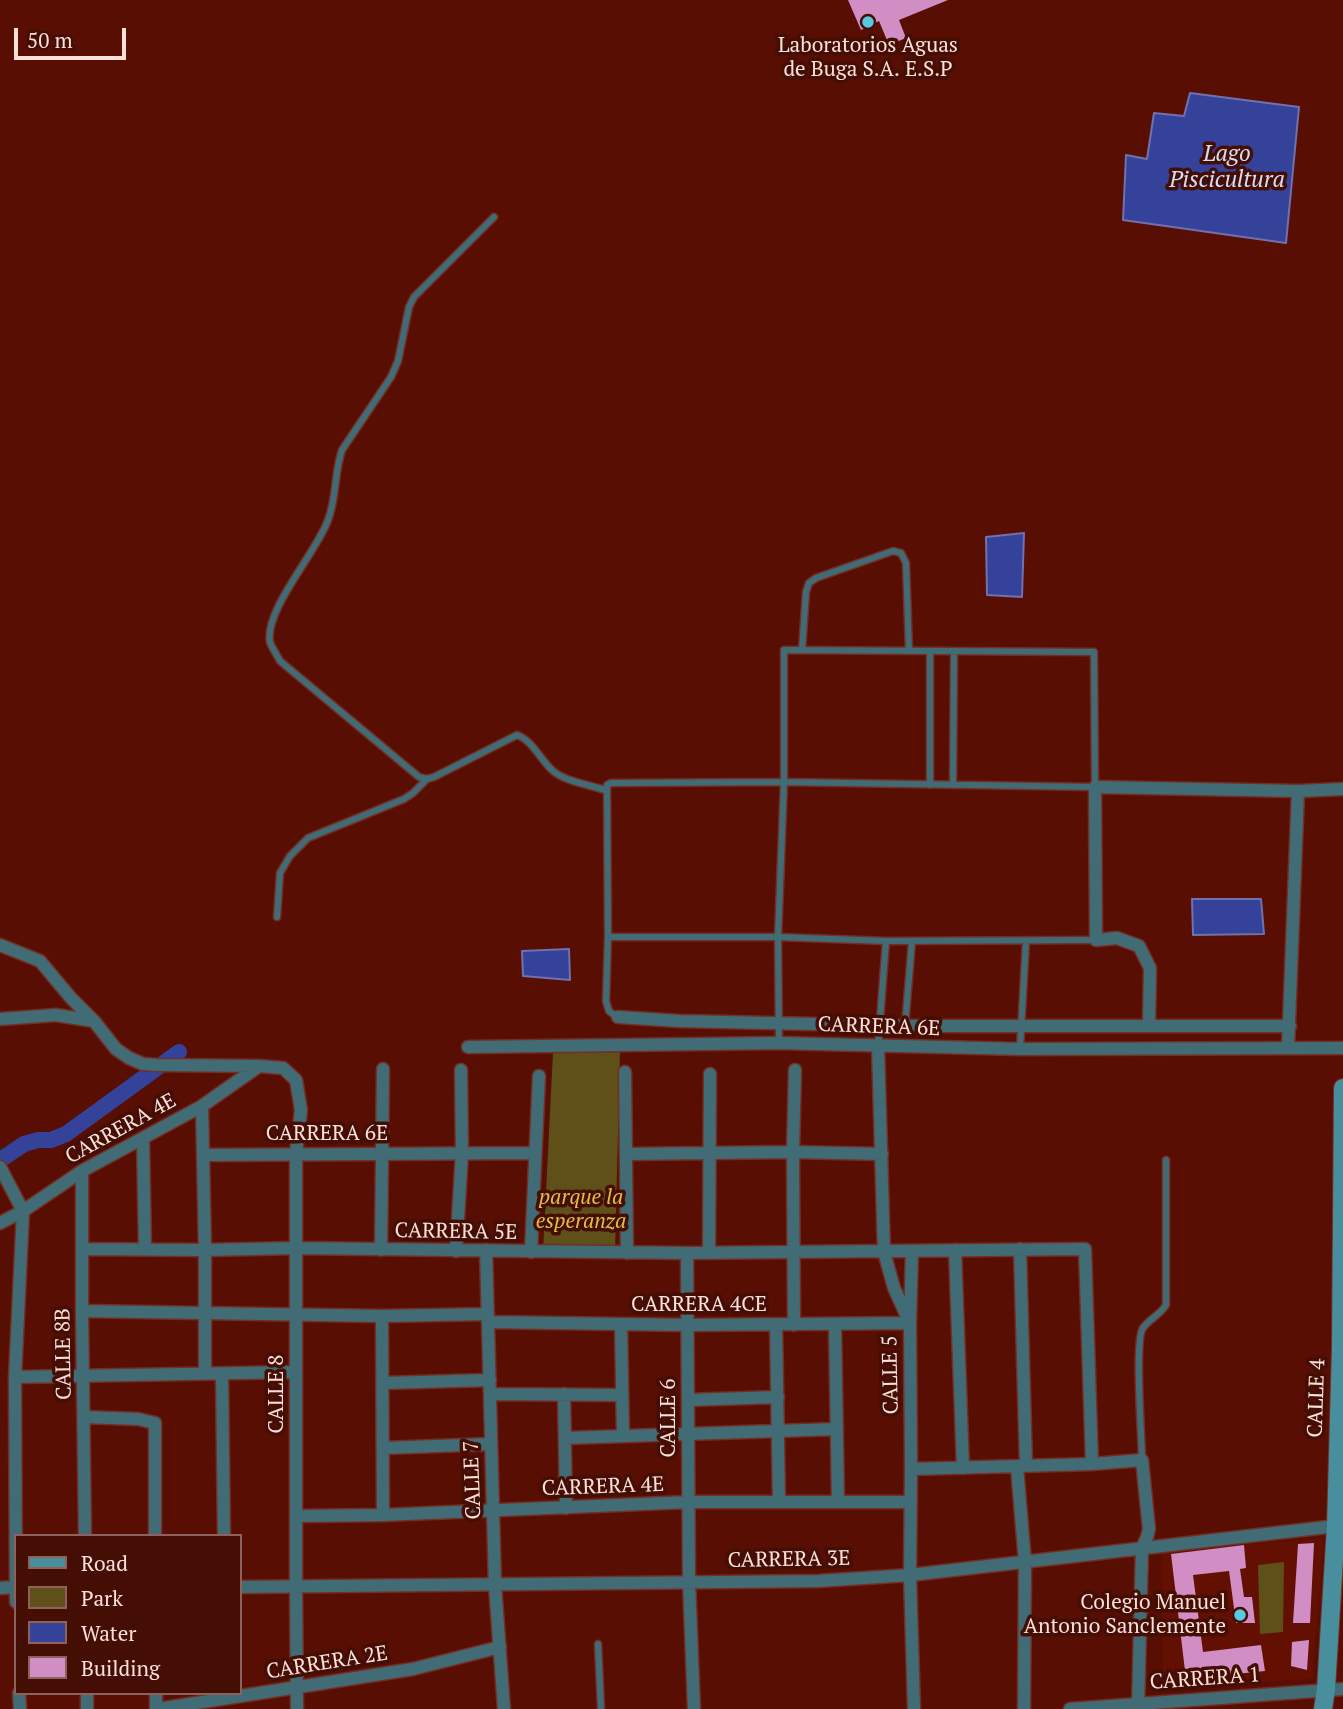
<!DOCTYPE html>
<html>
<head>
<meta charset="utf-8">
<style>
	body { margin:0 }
	#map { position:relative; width:1343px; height:1709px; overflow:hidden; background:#580e03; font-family:"PT Serif",serif }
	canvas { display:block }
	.legend { position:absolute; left:14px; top:1534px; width:228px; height:161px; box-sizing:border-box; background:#450e05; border:2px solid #8e625a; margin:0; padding:9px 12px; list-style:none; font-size:21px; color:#fbdfd9 }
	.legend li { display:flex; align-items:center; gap:14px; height:35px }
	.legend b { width:35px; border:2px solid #8e625a }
	.scale { position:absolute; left:14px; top:28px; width:112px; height:32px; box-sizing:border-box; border:4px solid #fbdfd9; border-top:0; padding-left:9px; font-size:21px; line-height:24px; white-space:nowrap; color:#fbdfd9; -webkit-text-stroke:5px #450e05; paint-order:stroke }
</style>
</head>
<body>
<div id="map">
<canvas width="1343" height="1709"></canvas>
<ul class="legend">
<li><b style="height:9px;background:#498e9d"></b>Road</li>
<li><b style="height:19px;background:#5f4f19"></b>Park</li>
<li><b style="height:19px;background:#35429a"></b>Water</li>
<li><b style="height:19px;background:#d08ec5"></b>Building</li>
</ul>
<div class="scale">50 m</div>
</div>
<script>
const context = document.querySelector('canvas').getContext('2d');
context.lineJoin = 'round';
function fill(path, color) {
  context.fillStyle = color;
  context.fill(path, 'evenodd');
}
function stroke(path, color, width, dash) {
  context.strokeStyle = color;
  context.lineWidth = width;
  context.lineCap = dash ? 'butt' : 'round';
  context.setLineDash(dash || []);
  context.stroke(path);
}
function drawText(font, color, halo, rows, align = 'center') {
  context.font = font + ' "PT Serif",serif';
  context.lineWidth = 7;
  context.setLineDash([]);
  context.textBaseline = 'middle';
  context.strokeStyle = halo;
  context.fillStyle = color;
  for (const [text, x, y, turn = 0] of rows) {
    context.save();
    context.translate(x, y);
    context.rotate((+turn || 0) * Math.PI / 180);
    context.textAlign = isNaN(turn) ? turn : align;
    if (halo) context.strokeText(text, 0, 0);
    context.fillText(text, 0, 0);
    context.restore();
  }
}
fill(new Path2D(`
	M1324,1538L1312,1679L1163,1687L1162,1552Z`), '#631002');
fill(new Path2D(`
	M620,1051L615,1253L543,1252L553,1052Z
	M1284,1562L1283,1632L1260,1634L1258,1565Z`), '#5f4f19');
const water = new Path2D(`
	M1190,93L1299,107L1286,243L1123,220L1126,155L1147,159L1154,113L1184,116Z
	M1024,533L1022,597L987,595L986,537Z
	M1192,899H1261L1264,934L1193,935Z
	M569,949L570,980L523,976L522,951Z`);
fill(water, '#35429a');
stroke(water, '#7071ad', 2);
stroke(new Path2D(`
	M0,1160L24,1144L38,1140H51L66,1134L179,1052`), '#35429a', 16);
fill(new Path2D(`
	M848,0H948L899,20L906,38L889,45L879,21L861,30Z
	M1314,1543L1310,1623H1293L1298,1544Z
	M1244,1545L1246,1568L1240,1569L1244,1597H1252L1255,1623H1236L1229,1571L1193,1575L1203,1652L1261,1645L1265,1671L1186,1679L1171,1554Z
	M1309,1640L1307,1670L1291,1666L1292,1642Z`), '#d08ec5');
const lane = new Path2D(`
	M494,217L414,297L409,307L398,361L391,377L342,450C334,473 337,497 328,520C317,552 264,610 270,642C272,648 277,655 280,661L419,777L427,779L434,777L517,735C532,740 540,759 552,770C563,781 590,785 605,790
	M784,650L1094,652L1095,787L784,782Z
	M802,650L806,592L809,583L816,578L893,551L901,553L906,563L909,651
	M930,651V785
	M953,785L954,652
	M277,917L280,873L290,856L308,838L404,799L413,793L427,779
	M608,937L607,785L611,783L784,782L778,937L779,1043
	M617,1017L609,1011L606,1001L608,937H778L886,941L1096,940
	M905,1026L912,941
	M878,1046L886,941
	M1020,1049L1026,941
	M1142,1460C1142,1439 1134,1340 1143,1328C1149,1319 1160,1315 1166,1305V1160
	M598,1644L601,1709`);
const street = new Path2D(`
	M0,945L40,961L71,998L94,1021L116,1049L129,1058L143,1064L157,1065L259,1066L283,1068L296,1080L301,1110L296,1153V1587L297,1709
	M618,1017L679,1021L905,1026H1290
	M0,1019L56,1015L94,1021
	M1149,1025L1150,968L1139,946L1117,938L1096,940L1095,787L1298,791L1343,789
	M878,1046L884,1252L894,1288L910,1323L911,1469L910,1575L914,1709
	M468,1047L779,1043L1020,1049L1343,1048
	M1288,1048L1298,791
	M625,1072L627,1253
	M202,1106L205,1250V1374
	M143,1139L145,1249
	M626,1154L793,1152L882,1154
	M203,1155L535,1153
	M0,1167L23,1211L15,1377L16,1602
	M82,1171V1311L85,1536
	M0,1223L23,1211L82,1171L202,1106L259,1066
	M83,1249L205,1250L297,1248L687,1253L1085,1249L1092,1464
	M1020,1249L1026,1466
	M381,1250L383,1069
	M486,1250L495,1585L504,1709
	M955,1250L963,1468
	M456,1251L462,1153L461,1070
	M531,1252L539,1076
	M687,1253L689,1581L694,1709
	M709,1253L710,1074
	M82,1311L382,1316L488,1314
	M382,1316L383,1515
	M488,1322L688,1325L910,1323L912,1251
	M621,1324L623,1435
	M776,1325L779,1502
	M794,1325L793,1152L795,1070
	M835,1325L838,1502
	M222,1374L224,1536
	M15,1377L296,1372
	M383,1383L490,1380
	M490,1394L622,1395
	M564,1394L566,1508
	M688,1400L778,1397
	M84,1417L138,1419L155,1423V1536
	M565,1438L837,1429
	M383,1448L491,1444
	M1017,1467L1025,1562L1024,1709
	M911,1469L1092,1464L1142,1460L1149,1529L1147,1537L1142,1548L1138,1709
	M296,1516L383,1515L689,1502H911
	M240,1587L818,1581L910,1575L1336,1526
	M0,1588L16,1587
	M19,1693L20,1709
	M87,1693V1709
	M156,1693V1709
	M158,1709L413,1669L500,1647
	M1070,1709L1343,1689`);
const secondary = new Path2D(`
	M1323,1709L1326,1689L1336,1526L1341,1346L1343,1088`);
stroke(lane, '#722f25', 9);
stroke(street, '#722f25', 15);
stroke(secondary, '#722f25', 20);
stroke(lane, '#426c75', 6);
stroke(street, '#426c75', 12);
stroke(secondary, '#498e9d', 18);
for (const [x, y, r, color] of [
	[868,22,7,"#55cae0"],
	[1240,1615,7,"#55cae0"]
]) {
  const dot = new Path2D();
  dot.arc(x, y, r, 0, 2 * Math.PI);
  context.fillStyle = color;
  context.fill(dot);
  stroke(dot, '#450e05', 2.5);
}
drawText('21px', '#fbdfd9', '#450e05', [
	["Laboratorios Aguas",868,46],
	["de Buga S.A. E.S.P",868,70],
	["Colegio Manuel",1226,1603,"right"],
	["Antonio Sanclemente",1226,1627,"right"]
]);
drawText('21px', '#fbdfd9', '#450e05', [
	["CARRERA 6E",879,1027,2],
	["CARRERA 4E",121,1129,-29],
	["CARRERA 6E",327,1134],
	["CARRERA 5E",456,1232,1],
	["CARRERA 4CE",699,1305],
	["CALLE 8B",64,1354,-91],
	["CALLE 5",891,1375,-91],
	["CALLE 8",277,1394,-90],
	["CALLE 4",1317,1398,-88],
	["CALLE 6",669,1418,-90],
	["CALLE 7",473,1480,-92],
	["CARRERA 4E",603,1487,-2],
	["CARRERA 3E",789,1560,-1],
	["CARRERA 2E",327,1663,-9],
	["CARRERA 1",1205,1679,-4]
]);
drawText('italic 21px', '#e0be48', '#450e05', [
	["parque la",581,1198],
	["esperanza",581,1222]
]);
drawText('italic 23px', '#d5dcf5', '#450e05', [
	["Lago",1227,154],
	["Piscicultura",1227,180]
]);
</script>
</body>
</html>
